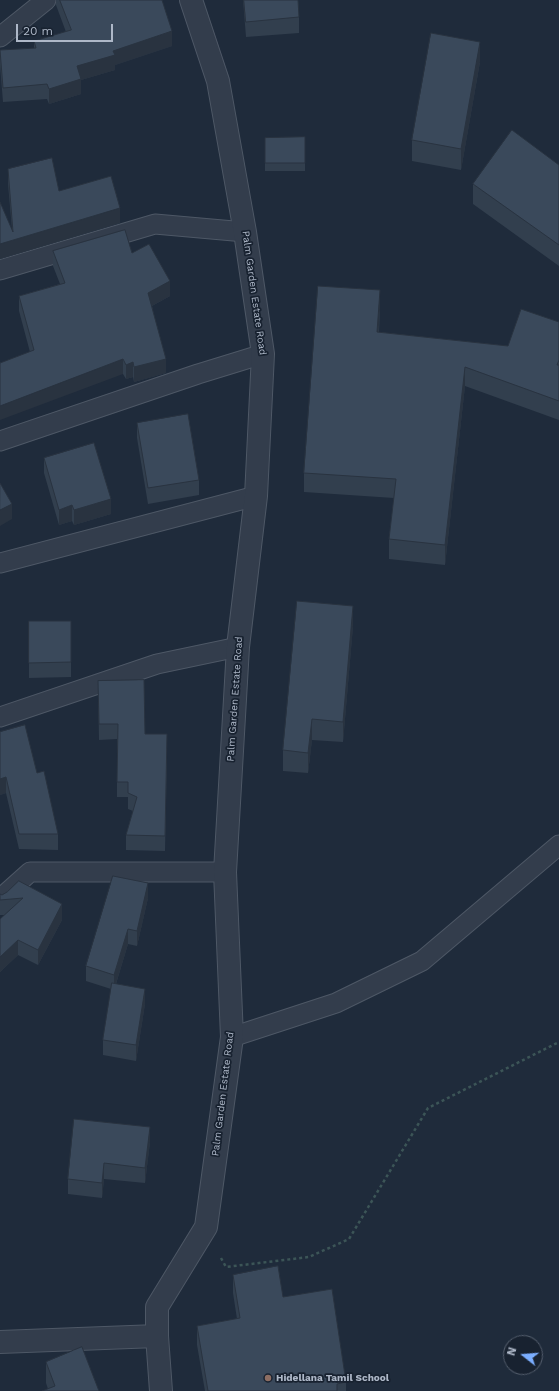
<!DOCTYPE html>
<html>
<head>
<meta charset="utf-8">
<style>
	body { margin:0 }
	#map { position:relative; width:559px; height:1391px; overflow:hidden; background:#1f2b3b; font-family:"Work Sans",sans-serif }
	canvas { display:block }
	.north { position:absolute; left:503px; top:1335px; width:40px; height:40px; box-sizing:border-box; background:#182230; border:1px solid #545e6d; border-radius:50%; rotate:287deg; font-size:11px; font-weight:700; line-height:16px; text-align:center; color:#aeb8c8 }
	.north::after { content:''; display:block; margin:auto; width:14px; height:18px; background:#7baeff; clip-path:polygon(50% 0,100% 100%,50% 72%,0 100%) }
	.scale { position:absolute; left:16px; top:24px; width:97px; height:18px; box-sizing:border-box; border:2px solid #aeb8c8; border-top:0; padding-left:5px; font-size:12px; line-height:14px; white-space:nowrap; color:#aeb8c8; -webkit-text-stroke:3px #182230; paint-order:stroke }
</style>
</head>
<body>
<div id="map">
<canvas width="559" height="1391"></canvas>
<div class="north">N</div>
<div class="scale">20 m</div>
</div>
<script>
const context = document.querySelector('canvas').getContext('2d');
context.lineJoin = 'round';
function stroke(path, color, width, dash) {
  context.strokeStyle = color;
  context.lineWidth = width;
  context.lineCap = dash ? 'butt' : 'round';
  context.setLineDash(dash || []);
  context.stroke(path);
}
function fill(path, color) {
  context.fillStyle = color;
  context.fill(path, 'evenodd');
}
function drawText(font, color, halo, rows, align = 'center') {
  context.font = font + ' "Work Sans",sans-serif';
  context.lineWidth = 3.5;
  context.setLineDash([]);
  context.textBaseline = 'middle';
  context.strokeStyle = halo;
  context.fillStyle = color;
  for (const [text, x, y, turn = 0] of rows) {
    context.save();
    context.translate(x, y);
    context.rotate((+turn || 0) * Math.PI / 180);
    context.textAlign = isNaN(turn) ? turn : align;
    if (halo) context.strokeText(text, 0, 0);
    context.fillText(text, 0, 0);
    context.restore();
  }
}
const lane = new Path2D(`
	M0,37L46,0
	M0,270L155,224L245,232
	M0,441L198,374L263,354
	M0,563L256,496
	M0,717L157,664L238,647
	M0,899L30,872H225
	M232,1037L336,1003L422,961L559,845`);
const street = new Path2D(`
	M0,1342L157,1336
	M161,1391L157,1336V1307L206,1227L232,1037L225,872L238,647L256,496L263,354L245,232L218,81L191,0`);
stroke(lane, '#4e5866', 21);
stroke(street, '#4e5866', 24);
stroke(new Path2D(`
	M221,1258L226,1267L309,1257L349,1239L428,1108L559,1042`), '#3c5557', 2.5, [3, 3]);
stroke(lane, '#333d4c', 19);
stroke(street, '#333d4c', 22);
fill(new Path2D(`
	M56,0H162L172,46L115,65V70L81,80V94L49,104L47,99L3,102L0,65V50L34,48V41L66,32L56,5Z
	M243,0H298L299,17V33L246,37Z
	M480,62L461,170L412,161V140Z
	M305,137V171H265V138Z
	M559,165V266L473,204V184Z
	M8,169L59,191L120,223L0,259L12,229L8,184Z
	M53,251L132,253L170,296L152,306L166,373L134,382L133,377L126,379L123,374L30,352L19,311V296L60,284L53,266Z
	M380,309L379,332L508,346L559,322V420L465,386L445,565L389,559V539L394,498L304,492V473Z
	M137,423L199,480V495L148,504L137,438Z
	M44,458L111,514L74,525L72,521L59,525L44,473Z
	M29,621H71V677L29,678Z
	M353,626L343,742L312,740L308,773L283,771V750Z
	M98,681L145,734L167,749L165,851L126,850V835L133,811L128,809V797H117V739L99,740Z
	M0,732L37,773L58,834V850L19,849L6,793L0,795Z
	M19,881L62,920L38,965L18,955L0,972V919L5,915H0V894L2,895L7,892Z
	M148,898L137,946L128,944L116,984L145,1004L136,1061L103,1055V1040L111,989L86,981V966Z
	M150,1142L145,1183L104,1179L102,1198L68,1194V1179Z
	M233,1275L283,1297L346,1382V1391H205L197,1345V1326L237,1319L233,1293Z
	M46,1362L99,1391L48,1389L46,1383Z`), '#323f4e');
fill(new Path2D(`
	M172,31V46L115,65V70L81,80V94L49,104V89L77,66L113,51Z
	M480,42V62L461,170V149Z
	M120,208V223L0,259V244Z
	M170,281V296L148,308V293Z
	M380,290V309L377,352V332Z
	M123,359V374L0,420V406Z
	M166,359V373L134,382V367Z
	M133,362V377L126,379V365Z
	M465,367V386L445,565V545Z
	M111,499V514L74,525V510Z
	M12,504V519L0,526V510Z
	M72,505V521L59,525V510Z
	M353,606V626L343,742V722Z
	M312,719V740L308,773V753Z
	M6,777V793L0,795V779Z
	M148,883V898L137,946V931Z
	M62,904V920L38,965V950Z
	M128,929V944L114,990V975Z
	M18,940V955L0,972V957Z
	M145,989V1004L136,1061V1045Z
	M150,1127V1142L145,1183V1168Z
	M104,1163V1179L102,1198V1183Z`), '#293340');
const building = new Path2D(`
	M60,0H162L172,31L113,51L115,55L77,66L81,79L49,89L47,84L3,88L0,50L36,48L34,41L71,30Z
	M244,0H298L299,17L246,22Z
	M431,33L480,42L461,149L412,140Z
	M512,130L559,165V245L473,184Z
	M305,137V163H265V138Z
	M52,158L59,191L111,176L120,208L0,244V202L13,232L8,169Z
	M125,230L132,253L149,244L170,281L148,293L166,359L134,367L133,362L126,365L123,359L0,406V363L34,350L19,296L65,283L53,251Z
	M318,286L380,290L377,332L508,346L521,309L559,322V360L557,365H559V401L465,367L445,545L389,539L396,479L304,473Z
	M188,414L199,480L148,488L137,423Z
	M94,443L111,499L74,510L72,505L59,510L44,458Z
	M0,483L12,504L0,510Z
	M297,601L353,606L343,722L312,719L308,753L283,750Z
	M29,621H71V662L29,663Z
	M144,680L145,734H167L165,836L126,835L137,797L128,793V782H117L118,724H99L98,681Z
	M25,725L37,773L44,771L58,834H19L6,777L0,779V732Z
	M113,876L148,883L137,931L128,929L114,975L86,966Z
	M19,881L62,904L38,950L18,940L0,957V919L23,898L0,900V894L2,895L7,892Z
	M112,983L145,989L136,1045L103,1040Z
	M74,1119L150,1127L145,1168L104,1163L102,1183L68,1179Z
	M278,1266L283,1297L332,1289L346,1382L337,1384V1391H208L197,1326L240,1318L233,1275Z
	M82,1347L99,1391H42L55,1386L46,1362Z`);
fill(building, '#3a495b');
stroke(building, '#293340', 1);
for (const [x, y, r, color] of [
	[268,1378,4,"#8d6e63"]
]) {
  const dot = new Path2D();
  dot.arc(x, y, r, 0, 2 * Math.PI);
  context.fillStyle = color;
  context.fill(dot);
  stroke(dot, '#182230', 1.5);
}
drawText('10px', '#aeb8c8', '#182230', [
	["Palm Garden Estate Road",254,293,82],
	["Palm Garden Estate Road",235,699,-86],
	["Palm Garden Estate Road",223,1094,-83]
]);
drawText('bold 10px', '#aeb8c8', '#182230', [
	["Hidellana Tamil School",276,1378]
], 'left');
</script>
</body>
</html>
